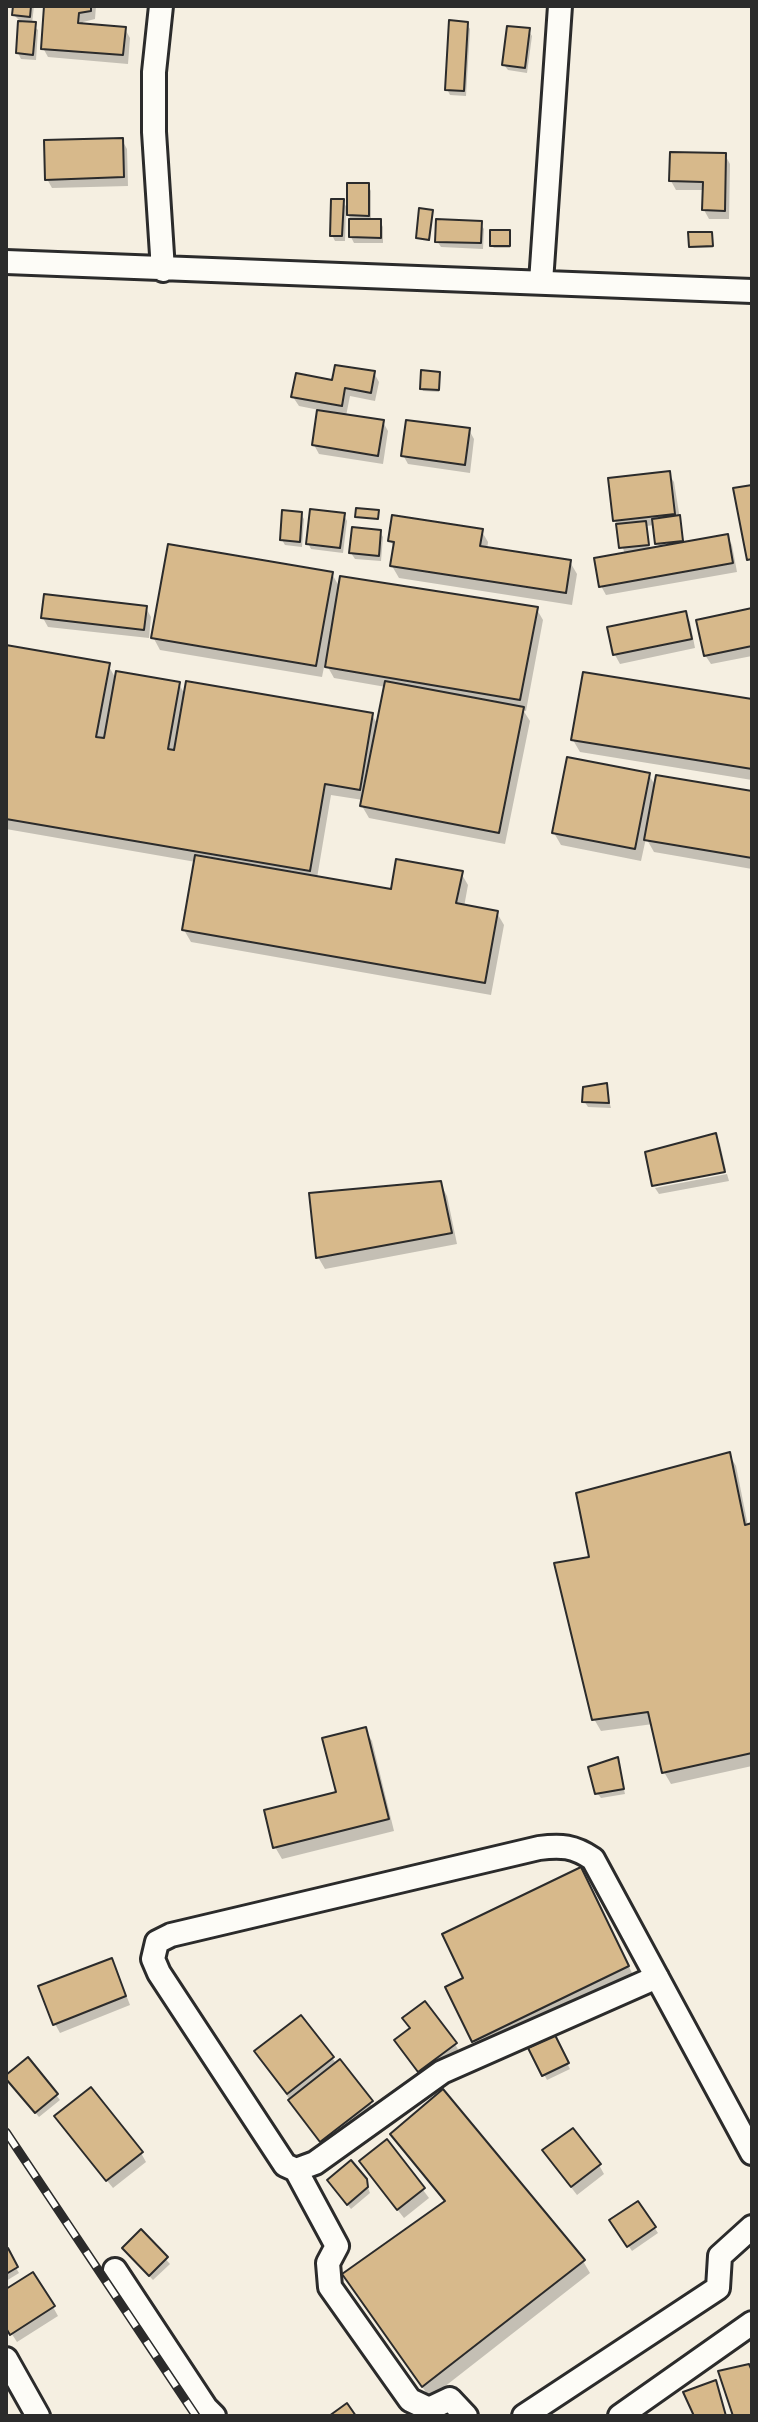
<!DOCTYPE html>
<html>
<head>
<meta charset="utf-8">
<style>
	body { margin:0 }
	#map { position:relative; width:758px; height:2422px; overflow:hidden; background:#f5efe1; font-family:"Gochi Hand",sans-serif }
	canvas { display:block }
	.frame { position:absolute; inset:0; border:8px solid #2b2b2b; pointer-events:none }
</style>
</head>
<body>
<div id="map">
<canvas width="758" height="2422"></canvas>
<div class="frame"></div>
</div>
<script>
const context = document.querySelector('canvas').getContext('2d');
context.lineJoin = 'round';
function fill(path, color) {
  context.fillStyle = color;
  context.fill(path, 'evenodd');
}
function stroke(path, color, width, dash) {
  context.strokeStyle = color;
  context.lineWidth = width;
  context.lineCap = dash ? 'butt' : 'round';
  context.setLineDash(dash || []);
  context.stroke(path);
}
fill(new Path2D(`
	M15,6H34L32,24L38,30L36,60L21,59L18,53L20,21L14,15Z
	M46,6H96L95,19L83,22V26L125,29L130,38L128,64L48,57L43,48Z
	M467,24L470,29L466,96L450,95L447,89Z
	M528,30L532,36L527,73L508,70L504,65Z
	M122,140L127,149L128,186L52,188L47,179Z
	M725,155L730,164L729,219H709L704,210L705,190H676L671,181Z
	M368,185L371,191V221H380L383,227V243H354L351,237V220L346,210L345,241H335L332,235L343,201L349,212Z
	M480,223L484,229L483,249L441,247L437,241Z
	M509,232L510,248H494L492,246Z
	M711,234L713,248H692L691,246Z
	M374,373L379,382L375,401L350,396L346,416L383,422L388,431L383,464L319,454L314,445L319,410L299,406L293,397L334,382Z
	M439,374V392L423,391L422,389Z
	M469,430L474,439L470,473L408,464L403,455Z
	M668,473L674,482L684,544L727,536L732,545L737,572L606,595L601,586L625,555L615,520ZM655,525L659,548L650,550L646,526Z
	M301,514L304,519L302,547L285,545L282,540Z
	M344,515L347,521L343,553L311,549L308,543Z
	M481,530L488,542L487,550L570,562L577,574L572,605L399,578L392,566L395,549L390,540Z
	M380,532L383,537L381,561L355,559L351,553Z
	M332,574L340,588L536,608L543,620L526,711L523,710L530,721L505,844L369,818L362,806L363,800L331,795L317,878L392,892L461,873L468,885L464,907L497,913L504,925L491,995L191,942L184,930L196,862L6,829V647L108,665L116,679L179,684L185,695L372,715L378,725L386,687L334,678L325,662L322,677L160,650L153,637Z
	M146,608L151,617L149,638L48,627L43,618Z
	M752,610V656L711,664L705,655Z
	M685,613L690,622L695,648L620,664L615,655Z
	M752,701V780L580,752L573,740Z
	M649,775L656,787L752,793V869L654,852L646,838L641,861L561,845L554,833Z
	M605,1085L611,1108L588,1107L584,1101Z
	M715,1135L720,1144L726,1170L654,1184Z
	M727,1174L729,1181L659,1194L655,1188Z
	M440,1183L447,1196L457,1244L325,1269L318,1257Z
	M729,1454L736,1466L748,1526L752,1525V1766L671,1784L664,1772L653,1724L601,1731L594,1719L592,1559Z
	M365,1729L372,1741L394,1831L282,1859L275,1847L338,1793Z
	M617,1759L625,1794L601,1798L597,1793Z
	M587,1881L635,1979L480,2053L474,2041L466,1979Z
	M116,1969L130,2005L60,2033L55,2024Z
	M412,2030L455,2044L460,2053L425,2080L401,2050Z
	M554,2038L570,2069L547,2080L531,2049Z
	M332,2058L376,2111L327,2149L261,2061Z
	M10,2083L56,2095L60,2100L39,2117Z
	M62,2125L141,2153L146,2162L113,2188Z
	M392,2134L583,2261L590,2273L430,2398L352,2287L446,2203Z
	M387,2142L429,2198L404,2218L366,2170Z
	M550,2160L599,2165L604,2174L577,2195Z
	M365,2180L370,2193L351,2209L333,2186Z
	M638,2203L658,2233L632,2251L612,2221Z
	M141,2232L170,2264L153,2280L128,2254Z
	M6,2251L19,2273L6,2281Z
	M6,2292L53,2307L58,2316L17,2342L6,2325Z`), '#0003');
const building = new Path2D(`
	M13,6H31L30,17L12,15Z
	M44,6H91V11L79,13L78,23L126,27L123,55L41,49Z
	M449,20L468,22L464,91L445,90Z
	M18,21L36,22L33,55L16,53Z
	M507,26L530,28L525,68L502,65Z
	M123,138L124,177L45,180L44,140Z
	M670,152L726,153L725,211L702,210L703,182L669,181Z
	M347,183H369V216L347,215Z
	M331,199H344L342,236H330Z
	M419,208L433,210L429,240L416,238Z
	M349,219H381V238L349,237Z
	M436,219L482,221L481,243L435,242Z
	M490,230H510V246H490Z
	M688,232H712L713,246L689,247Z
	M335,365L375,371L371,393L345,388L342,406L291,397L296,373L332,380Z
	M421,370L440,372L439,390L420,389Z
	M317,410L384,420L378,456L312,445Z
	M406,420L470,428L465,465L401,456Z
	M670,471L675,514L613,521L608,478Z
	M752,485V559L747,560L733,488Z
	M356,508L379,510L378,519L355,517Z
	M310,509L345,513L340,548L306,544Z
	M282,510L302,512L300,542L280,540Z
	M392,515L483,529L480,546L571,560L566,593L390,566L394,542L388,541Z
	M680,515L683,541L655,544L652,519Z
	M646,521L649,545L619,548L616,524Z
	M352,527L381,530L379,556L349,553Z
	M728,534L733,563L599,587L594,558Z
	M168,544L333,572L316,666L151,638Z
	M340,576L538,607L520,700L325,667Z
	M44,594L147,606L144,630L41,618Z
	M752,608V646L704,656L696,620Z
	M686,611L692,639L613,655L607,627Z
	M6,645L110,663L96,737L104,738L116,671L180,682L168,749L174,750L186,681L373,713L360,790L325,784L310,871L6,819Z
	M583,672L752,699V769L571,740Z
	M385,681L524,707L499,833L360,806Z
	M567,757L650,773L635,849L552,833Z
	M656,775L752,791V858L644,840Z
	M195,855L391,889L396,859L463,871L456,903L498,911L485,983L182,930Z
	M607,1083L609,1103L582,1102L583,1087Z
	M716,1133L725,1172L652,1186L645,1152Z
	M441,1181L452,1233L316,1258L309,1193Z
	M730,1452L745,1525L752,1523V1753L662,1773L648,1712L592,1720L554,1563L589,1557L576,1493Z
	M366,1727L389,1819L273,1848L264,1810L336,1792L322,1738Z
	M618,1757L624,1789L595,1794L588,1767Z
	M581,1867L629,1966L472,2042L445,1987L463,1978L442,1934Z
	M112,1958L126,1996L53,2025L38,1986Z
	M425,2001L457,2043L418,2072L394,2040L410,2028L402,2018Z
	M301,2015L334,2057L287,2094L254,2051Z
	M555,2035L569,2063L542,2076L528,2048Z
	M28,2057L58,2094L35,2113L6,2079V2075Z
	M340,2059L373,2101L320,2142L288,2100Z
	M91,2087L143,2152L106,2181L54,2116Z
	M443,2089L585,2260L422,2387L342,2274L445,2201L390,2134Z
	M573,2128L601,2164L571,2187L542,2150Z
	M387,2139L425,2188L397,2210L359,2161Z
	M351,2160L367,2179L368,2187L347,2205L327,2180Z
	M638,2201L656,2227L627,2247L609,2220Z
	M141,2229L168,2257L149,2276L122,2248Z
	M8,2248L18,2267L6,2274V2249Z
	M33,2272L55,2306L10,2335L6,2328V2289Z
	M749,2364L752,2371V2415L733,2416L718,2371Z
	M716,2380L726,2416H694L683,2392Z
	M347,2403L356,2416H329Z`);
fill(building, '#d7b98b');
stroke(building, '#2b2b2b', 2);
const minor = new Path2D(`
	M161,6L154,72V132L163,270
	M6,262L752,291
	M541,282L560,6
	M657,1977L442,2072L315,2163L296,2170L285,2165L159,1973L153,1959L157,1942L171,1935L539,1848C561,1845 574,1846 593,1859L752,2153
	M296,2170L337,2246L328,2263L330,2287L410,2400L429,2409L450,2399L466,2416
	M115,2270L206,2408L214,2416
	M6,2359L38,2416
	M524,2416L718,2288L720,2256L752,2227
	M620,2416L752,2323`);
stroke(minor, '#2b2b2b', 28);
stroke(minor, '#fdfcf7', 22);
const rail = new Path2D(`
	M6,2132L196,2416`);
stroke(rail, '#2b2b2b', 9);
stroke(rail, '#fdfcf7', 6, [18]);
</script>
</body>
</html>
